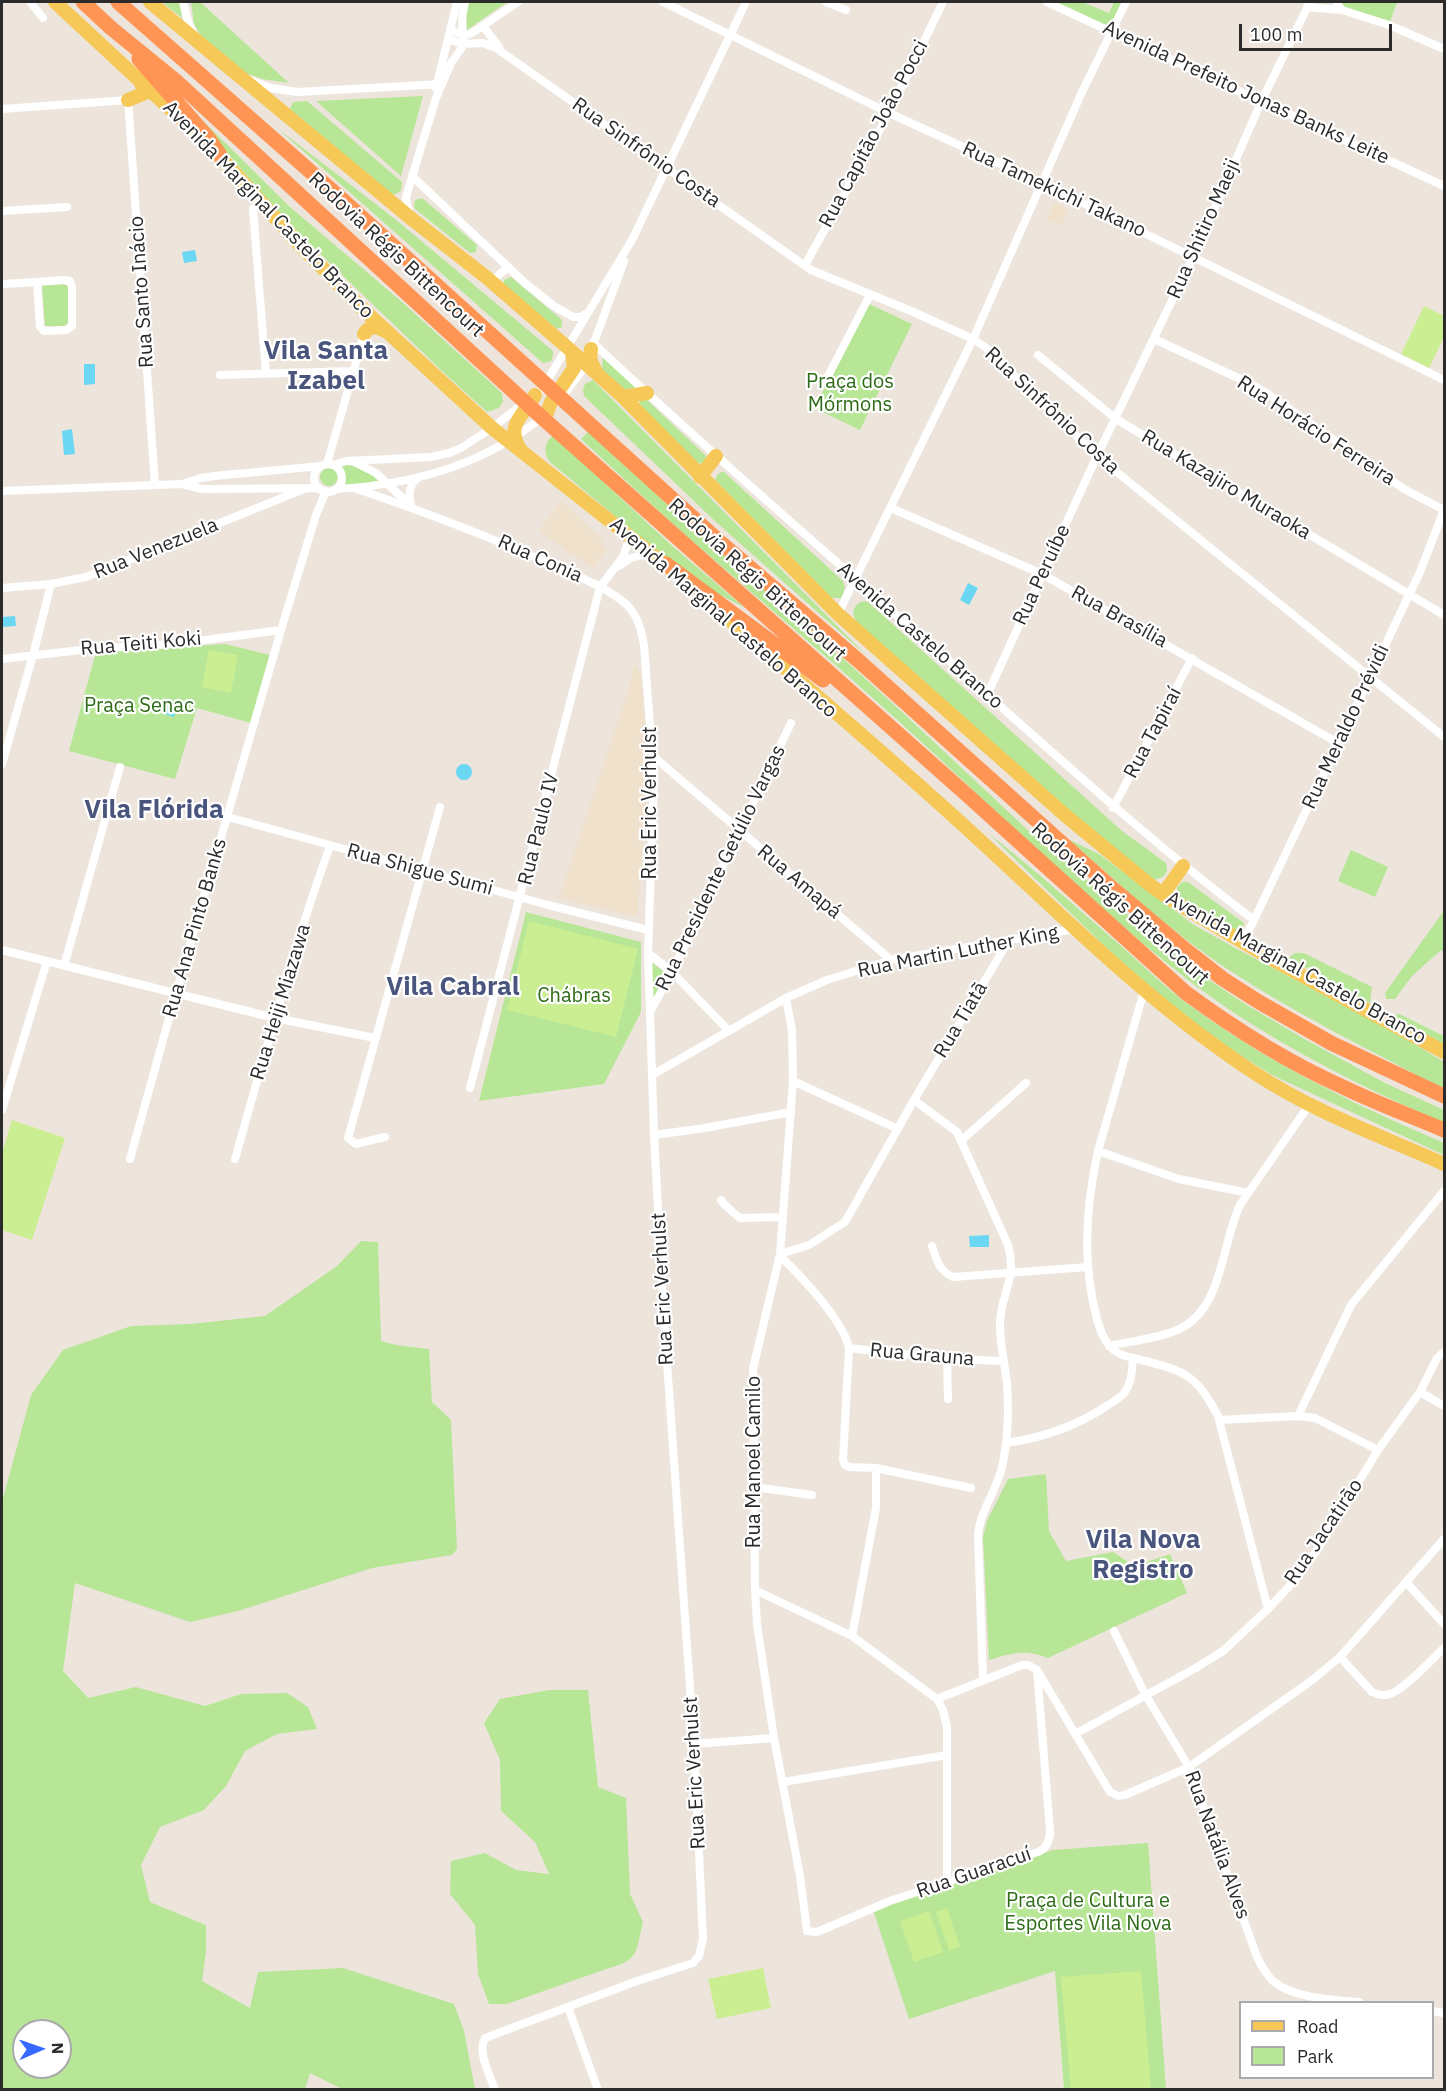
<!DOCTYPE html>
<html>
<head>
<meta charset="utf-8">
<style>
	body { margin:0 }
	#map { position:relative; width:1446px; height:2091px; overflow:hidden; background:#ede5dc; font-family:"IBM Plex Sans",sans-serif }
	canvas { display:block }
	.frame { position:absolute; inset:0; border:3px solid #2b2b2b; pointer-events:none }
	.legend { position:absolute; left:1239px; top:2001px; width:195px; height:78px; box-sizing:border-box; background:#fff; border:2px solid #aaa; margin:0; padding:8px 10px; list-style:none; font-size:18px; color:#2b2b2b }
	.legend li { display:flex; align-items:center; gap:12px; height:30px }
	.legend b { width:30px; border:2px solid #aaa }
	.north { position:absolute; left:12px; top:2019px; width:60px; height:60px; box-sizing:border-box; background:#fff; border:2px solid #aaa; border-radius:50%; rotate:88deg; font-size:16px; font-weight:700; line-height:24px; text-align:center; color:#2b2b2b }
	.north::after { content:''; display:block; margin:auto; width:21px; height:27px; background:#3768ff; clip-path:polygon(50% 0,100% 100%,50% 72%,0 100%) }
	.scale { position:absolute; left:1239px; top:24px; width:153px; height:27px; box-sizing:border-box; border:3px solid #2b2b2b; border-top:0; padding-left:8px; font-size:18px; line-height:21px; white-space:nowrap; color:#2b2b2b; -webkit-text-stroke:4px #fff; paint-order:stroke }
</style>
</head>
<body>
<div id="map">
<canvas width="1446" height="2091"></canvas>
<div class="frame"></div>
<ul class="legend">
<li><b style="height:8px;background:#f6c858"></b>Road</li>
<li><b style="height:16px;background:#b6e696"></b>Park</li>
</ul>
<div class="north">N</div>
<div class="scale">100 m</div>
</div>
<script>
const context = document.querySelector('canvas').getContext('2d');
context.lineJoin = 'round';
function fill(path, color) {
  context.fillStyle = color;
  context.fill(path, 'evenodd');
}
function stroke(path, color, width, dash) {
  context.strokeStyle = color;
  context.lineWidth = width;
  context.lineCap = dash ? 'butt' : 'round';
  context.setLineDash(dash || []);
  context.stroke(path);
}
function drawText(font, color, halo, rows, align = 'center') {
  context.font = font + ' "IBM Plex Sans",sans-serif';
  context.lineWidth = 4.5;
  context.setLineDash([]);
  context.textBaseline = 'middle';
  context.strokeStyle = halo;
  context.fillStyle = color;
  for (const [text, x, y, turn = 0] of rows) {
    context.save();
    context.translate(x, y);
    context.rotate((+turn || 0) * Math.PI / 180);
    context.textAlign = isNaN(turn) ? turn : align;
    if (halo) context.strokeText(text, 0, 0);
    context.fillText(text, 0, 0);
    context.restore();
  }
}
fill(new Path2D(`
	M1054,203L1068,209L1061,226L1047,220Z
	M561,501L603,540L601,543L607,550L593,568L572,554H566L564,548L538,531Z
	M634,664L641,674L648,770L637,917L559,898L628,691Z`), '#efe1cb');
fill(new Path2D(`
	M162,2H180L182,18Z
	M191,2H200L289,83L262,79L242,72L202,38L194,24Z
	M466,2H507L467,30Z
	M1047,2H1082L1109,13L1114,2H1126L1111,31Z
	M1336,2H1397L1389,25L1359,17Z
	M423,96L401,176L316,101Z
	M307,101L402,182L401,191L393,195L290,109L293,102Z
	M187,105L289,206L402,302L502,393L503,401L499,408L487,412L441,370L280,215Z
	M277,128L395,219L553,351V356L551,361L543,363Z
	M422,198L477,245L476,252L470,253L414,208L415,200Z
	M511,277L562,320V327L557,329L504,286V280Z
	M63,284L68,286L69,322L64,326H45L42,285Z
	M869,304L912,324L860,430L814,408Z
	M603,357L636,388L621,390L602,370Z
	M593,380L868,657L716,522L584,396L583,390L585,384Z
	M646,399L706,456L705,462L697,464L638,405L641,400Z
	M589,431L687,523L776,598L901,711L1033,835L1190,967L1245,1004L1308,1041L1385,1083L1444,1110V1123C1355,1084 1261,1037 1183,976C1081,896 989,803 893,716C824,654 753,594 683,533C648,502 615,470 581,439Z
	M553,435L670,544L745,608L709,589L633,531L550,462C543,453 544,443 553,435Z
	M339,465C357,464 368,471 382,482L339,487L344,477Z
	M320 477a9 9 0 1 1 18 0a9 9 0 1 1-18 0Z
	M721,472H724L843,581L845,588L841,598H831L715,480L717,475Z
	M864,601L868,602L1122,831L1166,863L1167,871L1163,877L1153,880L1106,843L858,623C850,614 853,604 864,601Z
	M225,644L270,655L251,723L197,708L175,779L69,751L96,652Z
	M988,833C1033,868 1076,907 1120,945C1140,963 1160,982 1181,999C1261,1059 1352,1104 1444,1143V1155L1272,1075L1224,1045L1173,1006L1115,956Z
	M1068,839L1099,854L1194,925L1239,950L1398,1034L1444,1062V1089C1373,1052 1300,1016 1232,972C1173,934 1121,885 1068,839Z
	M1351,850L1388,867L1375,897L1338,881Z
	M1182,882H1188L1244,923L1243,930L1237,933L1177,896V887Z
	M526,912L641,942V1012L604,1084L479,1101Z
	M1443,912L1444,953L1441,950L1412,976L1395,999H1386L1385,993Z
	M1295,953H1304L1372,987L1370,1003L1288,958Z
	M651,962L667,974L652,1002Z
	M1399,1014L1444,1036V1044L1392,1016Z
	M361,1241L378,1242L381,1341L396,1345L429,1349L432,1402L451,1420L457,1549L452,1555L372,1568L238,1611L190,1622L75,1583L63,1671L88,1698L136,1687L205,1706L241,1694L287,1693L308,1707L317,1729L277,1734L245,1751L226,1786L204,1810L160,1827L141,1865L150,1902L206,1925V1952L202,1981L250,2008L258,1972L343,1968L454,2004L464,2031L475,2089H342L310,2073L305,2089H2V1502L31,1395L63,1350L131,1326L191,1324L265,1316L337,1266ZM24,2031H60V2067H24Z
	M1046,1474L1049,1531L1066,1561L1113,1552L1134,1566L1170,1554L1187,1593L1048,1658C1024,1649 1013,1653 989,1660L983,1537L987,1521L1008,1479Z
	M549,1690H588L598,1787L626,1798L630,1894L643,1922C636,1950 640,1960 609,1968L507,2004H489L478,1974L475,1925L450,1894L451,1861L485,1853L516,1870L549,1874L535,1842L501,1811L500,1760L484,1723L500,1699Z
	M1148,1843L1166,2089H1064L1055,1971L909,2019L873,1910L1053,1850Z`), '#b6e696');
fill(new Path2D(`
	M1424,306L1444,316V337L1429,368L1401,354Z
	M209,650L238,655L231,693L202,687Z
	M529,921L638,949L616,1037L507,1010Z
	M12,1120L65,1138L32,1240L2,1230V1153Z
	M947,1908L960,1947L949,1951L936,1912Z
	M929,1911L943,1952L914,1962L900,1921Z
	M763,1968L771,2008L717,2019L708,1979Z
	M1141,1971L1151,2089H1071L1061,1977Z`), '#ccee92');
fill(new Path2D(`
	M195,250L197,261L184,263L182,252Z
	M84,364H95V384L84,385Z
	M72,429L75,454L64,455L62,431Z
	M968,583L978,588L969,605L960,600Z
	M15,616L16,626L2,627V617Z
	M161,704L176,708L174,717L158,712Z
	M456 772a8 8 0 1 1 16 0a8 8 0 1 1-16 0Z
	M989,1235V1247H970L969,1236Z`), '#6bd7f3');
stroke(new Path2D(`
	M30,2L43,18
	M183,2L188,22L195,36
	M663,2L889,113L1042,183L1444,380
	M826,2L846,10
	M1047,2L1444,186
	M1336,2L1342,10L1389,25L1444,49
	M1307,7L1342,10
	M483,26L499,47
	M450,31L466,35L472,33L518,2
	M448,39L462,44L483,43L496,48L811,270L911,311L973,339L985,347L1097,456L1444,737
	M250,80L271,88L297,92L442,84
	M436,88L457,2
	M2,109L128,100L155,485
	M412,176L525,283L554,306L573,317H581L587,313
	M253,209L266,374
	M2,211L67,207
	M411,216L407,205L406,197L436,98L451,63L463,46L462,18L465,2
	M805,265L889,113L943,2
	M65,280L70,281L72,287V326L67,330L44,331L40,327L37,282Z
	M491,282L508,267
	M2,284L37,282
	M1154,339L1249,383L1268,394L1404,489L1444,510
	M593,343C714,456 839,564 963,673C1059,758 1152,843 1254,920
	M592,348L624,261
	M1038,355L1116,419L1444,615
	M220,375L353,371
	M826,380L870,295
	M559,401L581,372L587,360
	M356,463L376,473L412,507
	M327,464L364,334
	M314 478a14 14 0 1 1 28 0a14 14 0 1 1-28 0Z
	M333,465L347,461L431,457L449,453L461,448L492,428L542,389L632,240L746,2
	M182,484L201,478L214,476L321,466
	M354,488C422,511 489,536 554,566C579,577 607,587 627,605C638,616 642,631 644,646L654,777L648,953L654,1135L664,1320L694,1744L703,1939L699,1956L693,1963L637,1981L485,2038C477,2052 490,2075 495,2090
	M336,489C410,485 485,465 543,416
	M2,491L182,484L202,489H213L319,488
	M411,505C408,494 409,484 419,477
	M891,508L1042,574L1338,743
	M619,566L631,558L650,553
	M2,588L51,584L86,577L304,489
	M838,614L973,339L1082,92L1126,2
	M2,659L90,649L174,644L281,630
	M987,695L1097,456L1193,257L1262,100L1310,2
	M653,756L891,960
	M2,764L33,655L51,584
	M1113,808L1192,658
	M228,817L548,905L648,930
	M1243,943L1420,572L1444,510
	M2,950L275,1018L375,1038
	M648,953L672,972L729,1031
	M64,966L120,767
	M1144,991L1098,1151C1086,1205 1082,1261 1096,1315C1099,1328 1104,1343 1115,1351C1122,1357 1132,1357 1141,1360C1186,1371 1196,1375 1218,1416L1268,1609
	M786,998L792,1030L793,1081L780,1254L753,1369L755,1590L757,1624L774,1738L800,1876L807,1931L817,1932L890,1901L1038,1852C1047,1848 1050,1841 1050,1831L1037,1670
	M650,1012L672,972L791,723
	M652,1075L786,998L827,980L891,960L1074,929
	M793,1081L898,1129
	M470,1088L600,587L623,557L630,536
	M914,1100L957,1132L1008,1245C1018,1280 1000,1293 1000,1325C1000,1345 1005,1365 1007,1384C1009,1411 1008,1440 1002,1467C997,1490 980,1511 978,1535L983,1680
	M2,1110L47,961
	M654,1135L705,1128L791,1112
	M385,1137L356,1144L348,1138L440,807
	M962,1140L1026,1083
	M1098,1151L1179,1179L1248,1193
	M130,1159L176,993L281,630L316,515L326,491
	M235,1159C265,1054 293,948 330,846
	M721,1200C723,1204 736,1215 740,1218L783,1217
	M932,1246C937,1260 939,1271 953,1277L1088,1267
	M780,1254L809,1245L845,1222L914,1100L1009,940
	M780,1256C801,1276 843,1320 849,1348L947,1359L1004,1361
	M1109,1346C1131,1341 1156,1339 1177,1330C1223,1311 1221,1245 1240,1205L1309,1105
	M849,1348L843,1460L845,1465L850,1467L876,1468L971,1488
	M947,1359L948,1399
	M1420,1392L1444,1406
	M1298,1416L1351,1305L1444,1191
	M1219,1420L1298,1416L1315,1418L1378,1450
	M1006,1443C1041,1438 1072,1428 1102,1409C1109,1404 1118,1400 1124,1393C1132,1383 1132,1370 1133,1358
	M754,1487L812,1495
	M1406,1582L1444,1624
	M755,1590L852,1636L937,1699L943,1710L947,1727V1882
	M1114,1631L1145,1694L1189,1767L1257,1957C1261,1965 1265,1973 1272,1980C1291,1998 1334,2000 1359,2002
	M852,1636L876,1508V1468
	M1340,1657L1372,1692C1378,1695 1384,1696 1390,1694C1404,1690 1432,1659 1444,1648
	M937,1699L1022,1665H1028L1037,1670L1110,1792L1118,1796L1125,1795L1189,1767L1311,1681L1340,1657L1444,1539
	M1075,1734L1194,1669L1223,1651L1268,1609L1295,1580L1318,1549L1378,1450L1420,1392L1437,1358L1444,1352
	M694,1744L774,1738
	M783,1782L947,1755
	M568,2007L598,2090
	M1432,2011L1444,2013`), '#fff', 8);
stroke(new Path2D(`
	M55,2L194,131
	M150,2L413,220L486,277L568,348L623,397L838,614L1066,816L1150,885L1173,901L1270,958L1444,1052
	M128,100L145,93L140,81
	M214,150L298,243L368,314L492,428L672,570
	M364,334C369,325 377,326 385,331
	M591,349L590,359L595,370
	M623,397L647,393
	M547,413L551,402L574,368L572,352
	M521,451C504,424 524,416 535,395
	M700,477L716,456
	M714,606C796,679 881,750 962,824C1058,911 1147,1003 1256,1074C1314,1112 1381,1136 1444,1164
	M1163,894L1183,866`), '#f6c858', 14);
stroke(new Path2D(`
	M83,2L111,28L176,81L538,414L966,794L1186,993C1235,1029 1287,1062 1343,1087C1376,1103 1411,1116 1444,1130
	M118,2L337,195L721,543L860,662L1112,888L1187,951L1223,979L1259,1002L1331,1043L1444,1096
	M139,59L209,139L222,158
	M666,564L823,680`), '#ff9555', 15);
drawText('20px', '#2b2b2b', '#fff', [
	["Avenida Prefeito Jonas Banks Leite",1246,93,25],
	["Rua Capitão João Pocci",874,134,-62],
	["Rua Sinfrônio Costa",646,153,35],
	["Rua Tamekichi Takano",1054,190,25],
	["Avenida Marginal Castelo Branco",268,210,46],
	["Rua Shitiro Maeji",1204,229,-66],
	["Rodovia Régis Bittencourt",396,255,43],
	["Rua Santo Inácio",142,292,-94],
	["Rua Sinfrônio Costa",1052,411,43],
	["Rua Horácio Ferreira",1316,431,33],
	["Rua Kazajiro Muraoka",1226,485,31],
	["Rua Venezuela",156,549,-22],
	["Rua Conia",540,559,24],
	["Rua Peruíbe",1042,575,-65],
	["Rodovia Régis Bittencourt",757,580,42],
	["Rua Brasília",1119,617,29],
	["Avenida Marginal Castelo Branco",723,618,41],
	["Avenida Castelo Branco",920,636,41],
	["Rua Teiti Koki",141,644,-5],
	["Rua Meraldo Prévidi",1346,727,-65],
	["Rua Tapiraí",1153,733,-62],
	["Rua Eric Verhulst",650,803,-90],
	["Rua Paulo IV",539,829,-76],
	["Rua Presidente Getúlio Vargas",721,868,-64],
	["Rua Shigue Sumi",420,870,15],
	["Rua Amapá",799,882,40],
	["Rodovia Régis Bittencourt",1120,904,42],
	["Rua Ana Pinto Banks",195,928,-74],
	["Rua Martin Luther King",958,952,-11],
	["Avenida Marginal Castelo Branco",1296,968,29],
	["Rua Heiji Miazawa",281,1002,-73],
	["Rua Tiatã",961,1020,-59],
	["Rua Eric Verhulst",663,1289,-93],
	["Rua Grauna",922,1355,5],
	["Rua Manoel Camilo",754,1462,-90],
	["Rua Jacatirão",1324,1532,-56],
	["Rua Eric Verhulst",695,1773,-93],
	["Rua Natália Alves",1217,1845,70],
	["Rua Guaracuí",974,1873,-19]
]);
drawText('20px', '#2d6b17', '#fff', [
	["Praça dos",850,382],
	["Mórmons",850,405],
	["Praça Senac",139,706],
	["Chábras",574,996],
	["Praça de Cultura e",1088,1901],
	["Esportes Vila Nova",1088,1924]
]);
drawText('bold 26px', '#49557d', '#fff', [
	["Vila Santa",326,351],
	["Izabel",326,381],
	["Vila Flórida",154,810],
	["Vila Cabral",453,987],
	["Vila Nova",1143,1540],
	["Registro",1143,1570]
]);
</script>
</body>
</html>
